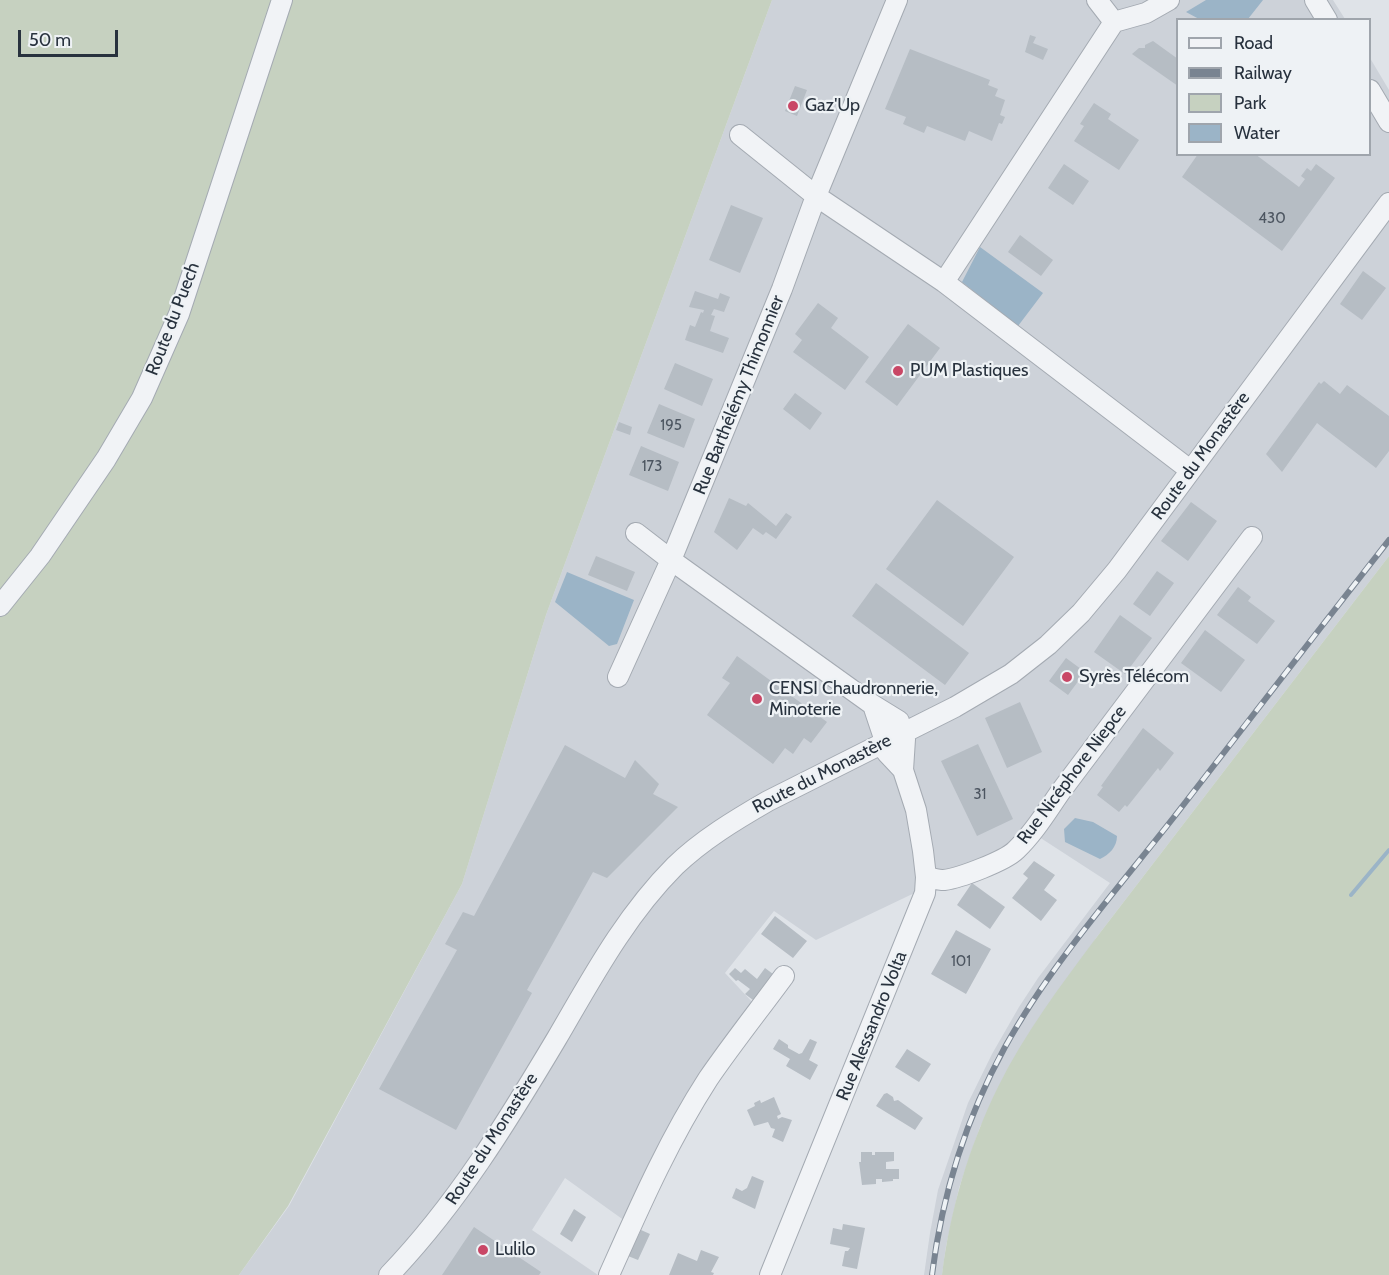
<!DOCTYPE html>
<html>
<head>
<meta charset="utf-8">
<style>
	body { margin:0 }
	#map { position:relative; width:1389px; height:1275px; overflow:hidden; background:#dfe3e8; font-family:Cabin,sans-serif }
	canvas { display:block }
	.legend { position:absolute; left:1176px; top:18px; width:195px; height:138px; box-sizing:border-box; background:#eef2f5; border:2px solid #9fa5ac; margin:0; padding:8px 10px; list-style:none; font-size:18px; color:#28323e }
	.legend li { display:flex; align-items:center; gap:12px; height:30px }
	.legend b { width:30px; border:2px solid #9fa5ac }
	.scale { position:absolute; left:18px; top:30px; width:100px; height:27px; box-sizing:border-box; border:3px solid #28323e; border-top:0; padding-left:8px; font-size:18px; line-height:21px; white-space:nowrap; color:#28323e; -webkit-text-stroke:4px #eef2f5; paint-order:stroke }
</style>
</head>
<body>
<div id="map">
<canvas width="1389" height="1275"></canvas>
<ul class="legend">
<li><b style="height:8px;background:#f1f3f6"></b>Road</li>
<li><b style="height:8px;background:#798491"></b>Railway</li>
<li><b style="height:16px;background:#c6d1c0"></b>Park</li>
<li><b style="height:16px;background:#9bb4c7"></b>Water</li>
</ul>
<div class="scale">50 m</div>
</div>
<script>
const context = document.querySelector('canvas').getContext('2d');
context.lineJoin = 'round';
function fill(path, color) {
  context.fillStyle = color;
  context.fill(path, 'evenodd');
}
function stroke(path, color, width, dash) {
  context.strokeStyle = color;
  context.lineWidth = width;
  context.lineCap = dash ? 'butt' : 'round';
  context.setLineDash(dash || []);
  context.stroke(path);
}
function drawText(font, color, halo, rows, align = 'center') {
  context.font = font + ' Cabin,sans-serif';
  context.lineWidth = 4.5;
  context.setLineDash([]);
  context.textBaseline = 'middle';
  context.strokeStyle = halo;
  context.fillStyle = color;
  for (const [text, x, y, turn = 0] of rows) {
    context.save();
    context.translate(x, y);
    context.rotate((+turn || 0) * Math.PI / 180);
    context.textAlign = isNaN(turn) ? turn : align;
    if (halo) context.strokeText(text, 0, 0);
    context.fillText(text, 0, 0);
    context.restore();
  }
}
fill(new Path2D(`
	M772,0H1333L1345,19L1178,20V154H1370V58L1389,90V556L1096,938L980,1127L959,1188L946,1246L942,1275H924L930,1233L938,1190L968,1103L992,1054L1019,1007L1038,978L1110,883L1036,835L816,940L774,911L725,973L754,1004L625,1221L565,1178L532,1230L598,1275H239L289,1206L462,884L546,615Z`), '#cdd2d9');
fill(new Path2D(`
	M0,0H772L546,615L462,884L288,1206L239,1275H0Z
	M1389,556V1275H942C950,1210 969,1146 998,1087C1024,1034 1061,985 1096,938Z`), '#c6d1c0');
fill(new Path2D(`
	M1206,0H1263L1248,19H1199L1186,12Z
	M980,247L1043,293L1018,326L962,282Z
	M567,572L634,600L617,644L609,646L555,602Z
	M1075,818L1093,822L1117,836C1117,847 1109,855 1100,859L1065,842L1064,829Z`), '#9bb4c7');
stroke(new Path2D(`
	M1351,895L1389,850`), '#9bb4c7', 4);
fill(new Path2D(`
	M1030,35L1036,37L1033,43L1048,49L1043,60L1025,52Z
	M1153,41L1178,59V86L1132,54L1139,48H1145V45Z
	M910,49L990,80L988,85L998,89L995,96L1005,100L1000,115L1005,117L1002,124L999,123L992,141L969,131L965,141L927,126L924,133L903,124L906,117L885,109Z
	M795,86L807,90L797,116L785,111Z
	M1094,103L1111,114L1108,119L1139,140L1119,170L1074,141L1084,126L1080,124Z
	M1198,154H1255L1299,187L1305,179L1301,176L1307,168L1311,171L1316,164L1335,178L1282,251L1182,177Z
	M1064,164L1089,181L1073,205L1048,188Z
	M731,205L763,218L740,273L709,260Z
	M1020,235L1053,260L1041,276L1008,252Z
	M1363,271L1386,288L1362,320L1340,304Z
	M695,291L718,299L720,293L730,297L724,312L714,309L711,315L715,316L710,331L729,338L723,353L685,340L690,325L695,327L701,312L703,313L704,310L689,307Z
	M818,303L838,318L831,328L869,357L845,390L793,352L802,340L795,334Z
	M908,324L940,348L897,406L865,382Z
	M675,363L713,379L702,406L664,389Z
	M1324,381L1340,394L1347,385L1389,416V451L1376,468L1317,423L1282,472L1266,454L1319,382L1321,384Z
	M795,393L822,413L810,430L783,409Z
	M659,404L695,419L684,448L647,433Z
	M619,422L632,427L630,435L616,430Z
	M641,446L679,462L668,491L629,475Z
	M729,498L746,506L748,503L776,526L786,513L792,517L776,539L766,532L763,535L753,528L737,550L714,532Z
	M937,500L1014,557L963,626L886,569Z
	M1191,502L1217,521L1188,561L1161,541Z
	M596,556L635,572L627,591L588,575Z
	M1157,571L1174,583L1150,616L1133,604Z
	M876,583L969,653L945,685L852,616Z
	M1238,587L1251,597L1248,601L1275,621L1257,644L1217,615Z
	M1120,615L1152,638L1125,674L1094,652Z
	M1205,630L1245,660L1221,692L1181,663Z
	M737,656L827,722L811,743L804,738L793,754L785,748L773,764L707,715L730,683L722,678Z
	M1066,658L1085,672L1068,695L1049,681Z
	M1020,702L1042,752L1007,768L985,718Z
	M1143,728L1174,753L1160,771L1158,768L1127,807L1125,805L1119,812L1097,795L1103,787L1101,786Z
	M978,744L1013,819L977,836L941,761Z
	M565,745L625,778L635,760L659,784L653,794L678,807L607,878L593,872L527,990L532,993L456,1130L379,1089L457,950L445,944L463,912L474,916Z
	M1034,861L1055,875L1044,890L1057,900L1041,921L1012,898L1028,878L1023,874Z
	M972,883L1005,907L990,929L957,905Z
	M775,916L807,941L793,958L761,934Z
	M956,930L991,949L966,994L931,974Z
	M735,968L741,973L745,969L757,979L765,968L777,977L760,999L757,996L753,1000L745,994L750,989L738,980L736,981L729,974Z
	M779,1039L788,1045V1048L799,1054L802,1053L810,1039L817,1042L809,1060L818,1065L810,1080L786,1066L790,1059L773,1049Z
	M907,1049L931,1064L919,1082L895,1067Z
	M887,1093L893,1097L894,1101L898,1100L923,1118L915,1130L876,1106L884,1094Z
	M774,1097L781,1114L777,1116L778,1119L782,1117L792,1120L783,1142L772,1137L775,1129L771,1128L768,1122L754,1126L747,1110L755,1106L754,1103L760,1100L761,1103Z
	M861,1152H872V1155H875V1152H894V1161L886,1162V1169H899V1179H893V1181L882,1182V1179H876V1184L862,1185L859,1162H861Z
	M752,1176L764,1181L755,1209L732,1198L736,1188L742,1191L747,1188Z
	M574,1209L586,1217L572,1242L560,1234Z
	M843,1224L865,1228L857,1269L842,1266L845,1251H848L850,1248L830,1244L833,1228L842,1230Z
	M474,1227L541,1272L539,1275H442Z
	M641,1230L650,1234L638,1260L628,1256Z
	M701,1250L719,1257L711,1272L714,1273L713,1275H669L678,1253L697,1261Z`), '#b6bdc4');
const minor = new Path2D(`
	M897,0L816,196L782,289L671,560L873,705L899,721L887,753L903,770
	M1097,0L1114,22
	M1315,0L1327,20
	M1370,90L1389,122
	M740,135L816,196L944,282L1190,470
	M944,282L1114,22L1146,13L1169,0
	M0,606L40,556L106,459L142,398L179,314L282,0
	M618,677L671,560L636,533
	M926,877C932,878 938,880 944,880C960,878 1005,861 1016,850C1034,833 1047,811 1061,791L1252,537
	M389,1275C457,1204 507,1122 557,1038C592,978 625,916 675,866C702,840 735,820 768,801L955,707L1011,674L1048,645L1081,613L1117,570L1389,203
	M609,1275C639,1208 668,1141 708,1079C732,1044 759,1010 784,976
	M770,1275L925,893L926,877L923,851L916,810L903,770L905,739L883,735L873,705`);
stroke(minor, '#a4aab2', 22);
stroke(minor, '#f1f3f6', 20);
const rail = new Path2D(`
	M932,1275C942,1195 966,1118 1005,1047C1051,964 1116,891 1174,817C1246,724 1317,632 1389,540`);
stroke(rail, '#798491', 6);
stroke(rail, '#eef2f5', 4, [11]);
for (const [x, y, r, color] of [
	[793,106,6,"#c94766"],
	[898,371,6,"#c94766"],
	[1067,677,6,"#c94766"],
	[757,699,6,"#c94766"],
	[483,1250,6,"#c94766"]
]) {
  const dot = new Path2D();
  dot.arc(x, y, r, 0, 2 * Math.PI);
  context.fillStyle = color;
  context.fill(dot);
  stroke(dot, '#eef2f5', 2);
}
drawText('15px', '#4c5560', null, [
	["430",1272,219],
	["195",671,426],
	["173",652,467],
	["31",980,795],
	["101",961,962]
]);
drawText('18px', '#28323e', '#eef2f5', [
	["Gaz'Up",805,106],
	["PUM Plastiques",910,371],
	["Syrès Télécom",1079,677],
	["CENSI Chaudronnerie,",769,689],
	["Minoterie",769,710],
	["Lulilo",495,1250]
], 'left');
drawText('18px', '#28323e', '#eef2f5', [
	["Route du Puech",173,319,-69],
	["Rue Barthélémy Thimonnier",739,395,-68],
	["Route du Monastère",1201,456,-54],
	["Route du Monastère",822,774,-27],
	["Rue Nicéphore Niepce",1072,775,-53],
	["Rue Alessandro Volta",872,1026,-68],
	["Route du Monastère",492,1139,-57]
]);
</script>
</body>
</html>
